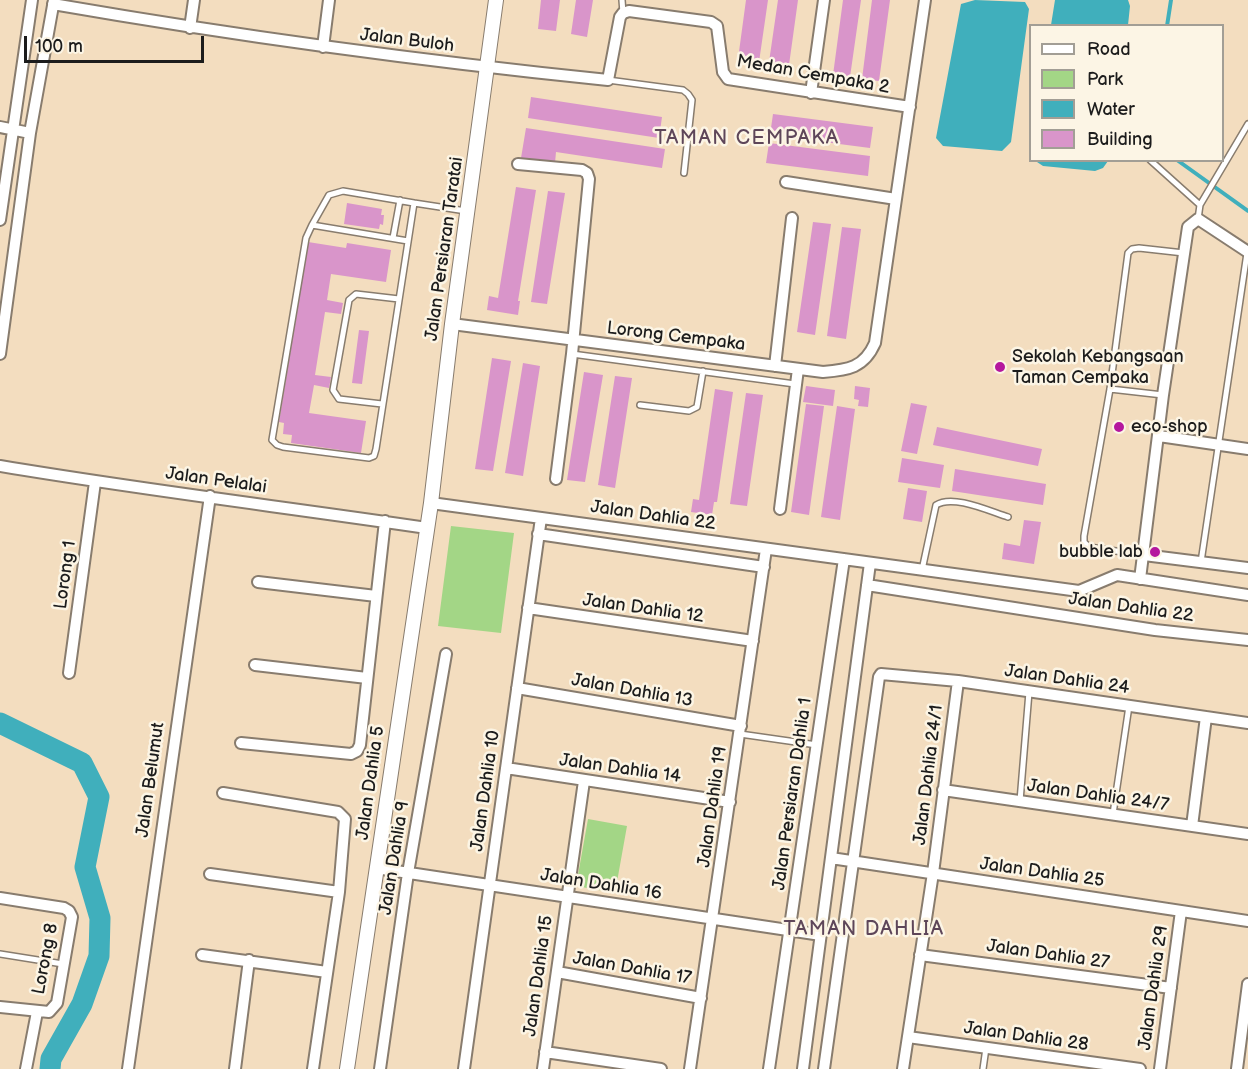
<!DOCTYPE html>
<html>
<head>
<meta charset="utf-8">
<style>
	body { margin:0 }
	#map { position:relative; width:1248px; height:1069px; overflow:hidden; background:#f3ddbf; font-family:"Balsamiq Sans",sans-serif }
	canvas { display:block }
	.legend { position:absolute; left:1029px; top:24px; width:195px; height:138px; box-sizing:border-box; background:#fcf5e5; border:2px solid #a29e95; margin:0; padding:8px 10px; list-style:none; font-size:18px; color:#1c1c1c }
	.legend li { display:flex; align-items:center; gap:12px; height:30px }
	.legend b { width:30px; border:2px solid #a29e95 }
	.scale { position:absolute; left:24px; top:36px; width:180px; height:27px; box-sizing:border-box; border:3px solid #1c1c1c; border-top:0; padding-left:8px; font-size:18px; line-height:21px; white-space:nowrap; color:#1c1c1c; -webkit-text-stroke:4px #fcf5e5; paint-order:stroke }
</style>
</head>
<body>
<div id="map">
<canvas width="1248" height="1069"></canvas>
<ul class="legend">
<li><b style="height:8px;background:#fff"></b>Road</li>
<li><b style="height:16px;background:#a3d686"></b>Park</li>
<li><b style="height:16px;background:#40afbc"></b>Water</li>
<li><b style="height:16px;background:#d995ca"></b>Building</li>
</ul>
<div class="scale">100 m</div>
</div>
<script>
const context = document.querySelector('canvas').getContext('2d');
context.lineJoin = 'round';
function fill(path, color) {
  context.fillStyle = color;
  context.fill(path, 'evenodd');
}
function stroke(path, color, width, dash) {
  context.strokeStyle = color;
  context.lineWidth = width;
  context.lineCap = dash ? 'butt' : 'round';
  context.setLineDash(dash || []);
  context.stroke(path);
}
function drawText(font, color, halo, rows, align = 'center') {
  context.font = font + ' "Balsamiq Sans",sans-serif';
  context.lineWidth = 5;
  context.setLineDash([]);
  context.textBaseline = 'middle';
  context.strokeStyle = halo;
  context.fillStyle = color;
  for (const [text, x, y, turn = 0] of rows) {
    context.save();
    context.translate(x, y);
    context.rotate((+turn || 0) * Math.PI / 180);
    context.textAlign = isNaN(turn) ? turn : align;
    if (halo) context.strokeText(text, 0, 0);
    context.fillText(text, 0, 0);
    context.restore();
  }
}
fill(new Path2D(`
	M451,526L514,533L501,633L438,626Z
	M588,819L627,826L615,893L576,886Z`), '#a3d686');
fill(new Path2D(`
	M975,0L1025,2L1029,9L1011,142L1002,151L943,146L936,138L961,4Z
	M1055,0H1128L1130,6L1128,25H1051Z
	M1037,162V161H1108L1103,168L1095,171L1043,166Z`), '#40afbc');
stroke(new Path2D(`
	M1167,26L1171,0
	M1177,160L1248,211`), '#40afbc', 4);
stroke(new Path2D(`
	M0,723L82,763L99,797L85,867L100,918L99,956L82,1004L51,1059L50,1069`), '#40afbc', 21);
fill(new Path2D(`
	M541,0H560L556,31L538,29Z
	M576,0H593L587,37L571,34Z
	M746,0H768L759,62L738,59Z
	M778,0H798L789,65L769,62Z
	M843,0H861L850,77L833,75Z
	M872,0H890L879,81L862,79Z
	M531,97L662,117L659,138L528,118Z
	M773,114L873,127L870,148L770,135Z
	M526,128L665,149L662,168L556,152L555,163L521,158Z
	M769,143L870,156L868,176L766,163Z
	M516,187L536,190L518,301H520L518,315L487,310L489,296L498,298Z
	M548,191L565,193L547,304L531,302Z
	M347,203L382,209L381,215H384L383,225L380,224L379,229L344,224Z
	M813,222L831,224L815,335L797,332Z
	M842,227L861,229L846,339L827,336Z
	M308,242L346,248L347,243L391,250L386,282L331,274L327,300L343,303L341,314L325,312L315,375L331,377L329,388L314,385L309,413L366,421L361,453L291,443L292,435L283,434L284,423L279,422Z
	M359,330L369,331L362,384L352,383Z
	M492,358L511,361L493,471L475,469Z
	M523,363L540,366L523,476L505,473Z
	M584,372L603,375L585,482L567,480Z
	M615,376L632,378L615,488L598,485Z
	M806,386L835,390L833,406L803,402Z
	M855,386L870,388L868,407L858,406L859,400L854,399Z
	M715,389L733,392L717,502H714L712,515L691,512L693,499L699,500Z
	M746,393L763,395L747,506L730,504Z
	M911,403L927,406L917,454L901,451Z
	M806,404L824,406L809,515L791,512Z
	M837,406L855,409L840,520L821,517Z
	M937,427L1042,449L1038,466L933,445Z
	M902,458L944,465L940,488L898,482Z
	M955,469L1046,484L1043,505L952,491Z
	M908,488L927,491L922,522L903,519Z
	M1024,520L1041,522L1034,564L1002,559L1004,543L1020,546Z`), '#d995ca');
const service = new Path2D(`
	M622,0L623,13
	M608,80L683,90L688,94L692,100L684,173
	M1150,160L1200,205
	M1198,219L1200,205L1248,124
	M312,225L306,238L272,440L277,445L283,447L369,458L374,456L376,449L414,203L466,211
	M393,238L400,200
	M408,241L312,225L329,195L343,191L414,203
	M572,354L795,384
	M1110,389L1163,395
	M382,404L339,399L333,390L349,300L356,294L399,299
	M640,405L689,411L697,407L703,371
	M1143,555L1089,547L1084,542V536L1110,389L1128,253L1132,249L1139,248L1184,253
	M1201,562L1247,253
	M922,570L936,505C953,494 989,511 1008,517
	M740,734L817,745
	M1020,801L1029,692
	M1113,814L1129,706
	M0,954L63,964
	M983,1069L986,1048`);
const minor = new Path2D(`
	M53,4C237,36 422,61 608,80L620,17L623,13L629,11L711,22L717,26L723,72L728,79L910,107
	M190,28L194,0
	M323,47L329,0
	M811,93L824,0
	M0,127L30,133
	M518,164L582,170L587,173L589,179L572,354L556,479
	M786,182L896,199
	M0,220L32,0
	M452,324L823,372C848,370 864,368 875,343L925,0
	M0,354L30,133L54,0
	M775,366L792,218
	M1159,436L1248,449
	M0,466C142,490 285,507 427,528
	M431,503L1079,591L1117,575L1248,595
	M780,509L798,369
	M538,534L764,567
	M1144,555L1248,568
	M1140,579L1163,395L1188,227L1198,219L1248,252
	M258,582L376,596
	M867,585L1155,630L1248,640
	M528,608L753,641
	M255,665L367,678
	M69,673L95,482
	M517,688L741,726
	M241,743L351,754L357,751L360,745L385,521
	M506,768L730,802
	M943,790L1248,834
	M223,793L338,812L345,819L339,892L313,1069
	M1192,826L1206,717
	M831,858L1248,921
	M376,868L821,935
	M210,874L339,892
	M0,898L64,908L69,911L72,917L57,1003L49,1012L0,1007
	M202,955L327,972
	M920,955L1171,988
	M557,972L701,998
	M908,1037L1140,1069
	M545,1052L661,1069
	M26,1069L37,1012
	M128,1069L210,496
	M235,1069L249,960
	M380,1069L408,873L446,654
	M464,1069L541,518
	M543,1069L584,781
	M690,1069L766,549
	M769,1069L844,559
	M803,1069L870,563
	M824,1069L879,677L881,674L958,681L1248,723
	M903,1069L933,873L958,681
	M1160,1069L1181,911
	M1237,1069L1248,984`);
const tertiary = new Path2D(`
	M347,1069L431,503L452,324L496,0`);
stroke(service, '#887c6e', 8);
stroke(minor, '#887c6e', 14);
stroke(tertiary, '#887c6e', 16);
stroke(service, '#fff', 5);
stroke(minor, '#fff', 10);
stroke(tertiary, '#fff', 14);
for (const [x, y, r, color] of [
	[1000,367,6,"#b5179e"],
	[1119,427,6,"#b5179e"],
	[1155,552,6,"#b5179e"]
]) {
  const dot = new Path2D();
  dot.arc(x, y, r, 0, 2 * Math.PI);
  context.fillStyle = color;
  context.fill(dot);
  stroke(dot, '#fcf5e5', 2);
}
drawText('18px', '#1c1c1c', '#fcf5e5', [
	["Jalan Buloh",407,41,7],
	["Medan Cempaka 2",813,75,10],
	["Jalan Persiaran Taratai",445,249,-82],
	["Lorong Cempaka",676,337,7],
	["Jalan Pelalai",216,481,8],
	["Jalan Dahlia 22",653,516,8],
	["Lorong 1",66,575,-82],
	["Jalan Dahlia 22",1131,608,8],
	["Jalan Dahlia 12",643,609,8],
	["Jalan Dahlia 24",1067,680,8],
	["Jalan Dahlia 13",632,691,10],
	["Jalan Dahlia 14",620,769,8],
	["Jalan Dahlia 24/1",929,775,-83],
	["Jalan Belumut",151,780,-82],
	["Jalan Dahlia 5",371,783,-82],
	["Jalan Dahlia 10",486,791,-82],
	["Jalan Persiaran Dahlia 1",793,794,-82],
	["Jalan Dahlia 24/7",1098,796,8],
	["Jalan Dahlia 19",713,807,-82],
	["Jalan Dahlia 9",395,858,-81],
	["Jalan Dahlia 25",1042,873,8],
	["Jalan Dahlia 16",601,885,9],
	["Jalan Dahlia 27",1048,955,8],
	["Lorong 8",46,959,-79],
	["Jalan Dahlia 17",632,969,10],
	["Jalan Dahlia 15",539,976,-82],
	["Jalan Dahlia 29",1154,988,-82],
	["Jalan Dahlia 28",1026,1037,8]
]);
drawText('18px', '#1c1c1c', '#fcf5e5', [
	["Sekolah Kebangsaan",1012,357],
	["Taman Cempaka",1012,378],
	["eco-shop",1131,427],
	["bubble lab",1143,552,"right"]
], 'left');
context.letterSpacing = '1.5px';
drawText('20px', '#5e4659', '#fcf5e5', [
	["TAMAN CEMPAKA",747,139],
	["TAMAN DAHLIA",864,930]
]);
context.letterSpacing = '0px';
</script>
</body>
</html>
